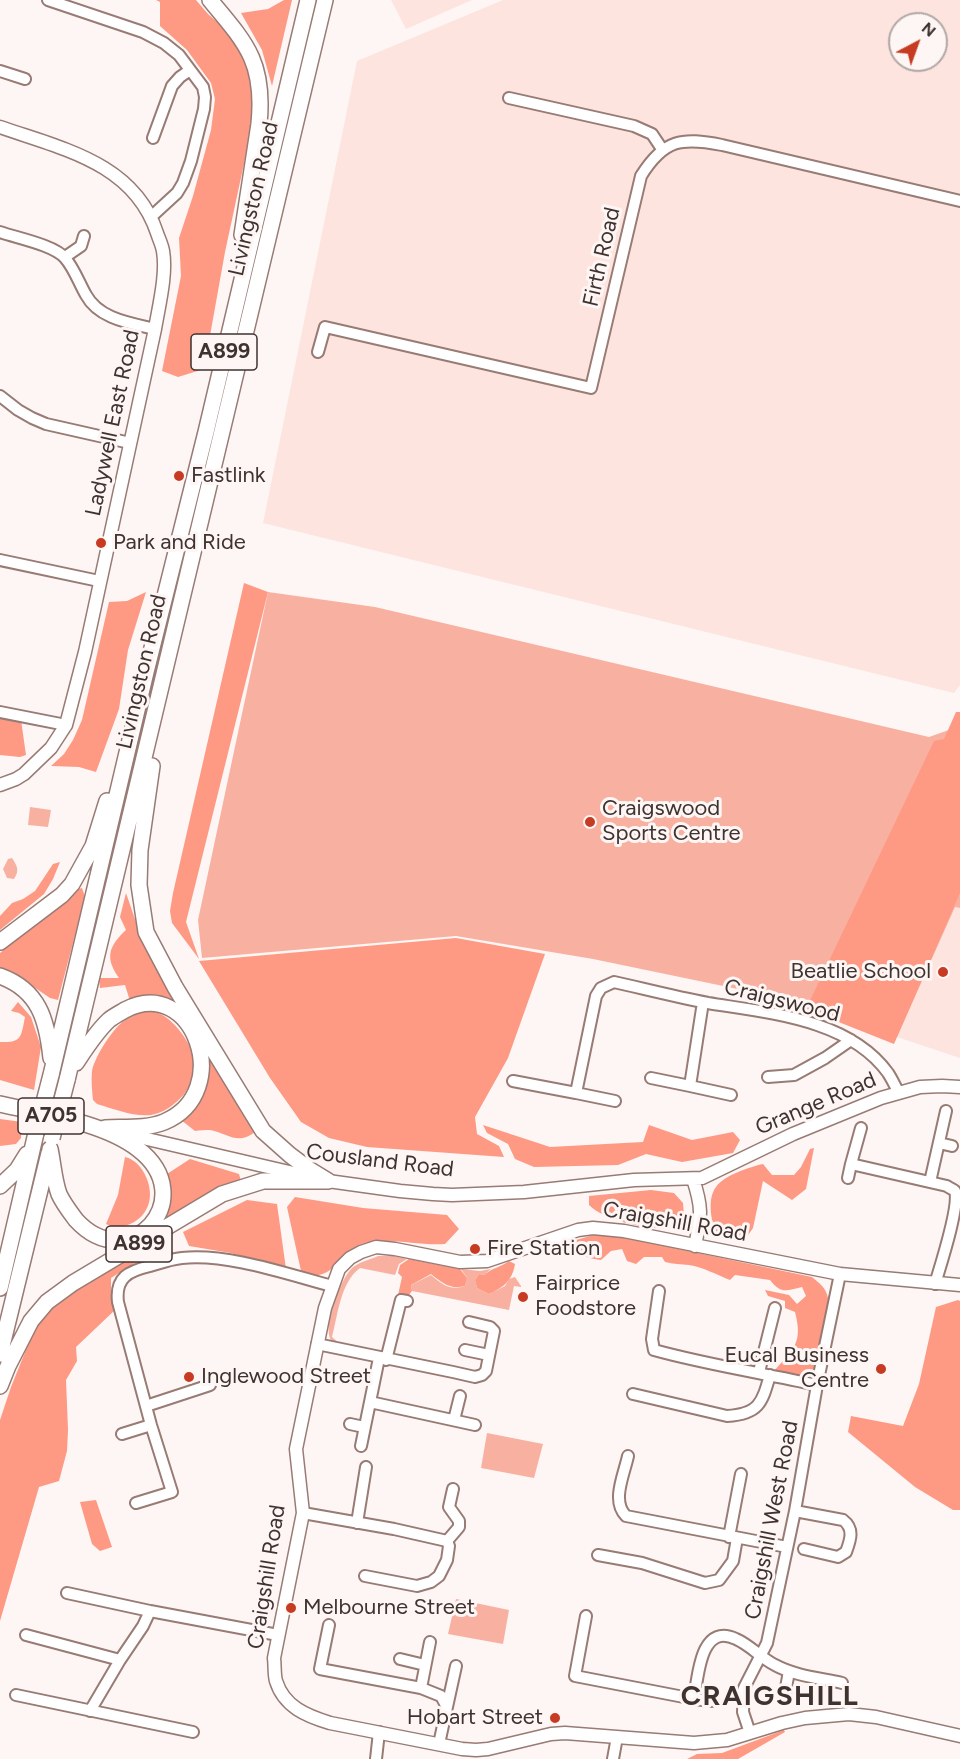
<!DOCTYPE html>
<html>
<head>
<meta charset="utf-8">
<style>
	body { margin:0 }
	#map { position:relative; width:960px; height:1759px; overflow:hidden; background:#fdf6f4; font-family:Figtree,sans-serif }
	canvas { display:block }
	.north { position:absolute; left:888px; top:12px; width:60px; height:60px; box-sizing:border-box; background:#fdf6f4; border:2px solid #b1a8a6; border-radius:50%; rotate:41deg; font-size:16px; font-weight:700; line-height:24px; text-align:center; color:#3f3330 }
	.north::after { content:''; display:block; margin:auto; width:21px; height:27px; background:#c63b21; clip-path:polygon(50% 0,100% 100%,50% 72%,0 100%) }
</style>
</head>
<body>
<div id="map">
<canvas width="960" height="1759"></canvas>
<div class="north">N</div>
</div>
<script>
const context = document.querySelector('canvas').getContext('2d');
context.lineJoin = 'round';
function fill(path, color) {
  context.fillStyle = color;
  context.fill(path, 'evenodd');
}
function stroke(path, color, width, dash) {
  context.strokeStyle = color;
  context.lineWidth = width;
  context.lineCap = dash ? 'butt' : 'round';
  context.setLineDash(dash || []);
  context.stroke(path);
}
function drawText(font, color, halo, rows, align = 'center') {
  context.font = font + ' Figtree,sans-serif';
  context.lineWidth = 6;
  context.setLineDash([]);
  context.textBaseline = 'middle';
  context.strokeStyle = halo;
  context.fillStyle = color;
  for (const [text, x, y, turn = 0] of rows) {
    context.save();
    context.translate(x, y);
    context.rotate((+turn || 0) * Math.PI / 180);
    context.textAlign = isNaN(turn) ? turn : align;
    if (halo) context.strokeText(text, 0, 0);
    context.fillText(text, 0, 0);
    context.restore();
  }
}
fill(new Path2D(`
	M391,0H472L406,29Z
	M503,0H960V685L954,693L263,523L357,61ZM900,24H936V60H900Z
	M955,906L960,908V1058L897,1037Z`), '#fde4df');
fill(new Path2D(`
	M268,592L375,607L929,737L960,726V908L955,907L897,1037L805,1003L593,959L456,936L202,958L198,920Z
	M30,807L51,810L48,827L28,825Z
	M12,858C17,866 20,870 14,879L7,878L3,869L8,859Z
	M378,1256H394L407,1259L399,1264L395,1275L360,1268C340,1283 338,1315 332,1337L340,1344L332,1342C321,1328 340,1280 352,1268C359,1262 369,1260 378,1256Z
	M461,1269L480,1271L491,1269L484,1275L479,1274L475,1280L477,1288L489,1294L505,1286L509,1279L515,1277L521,1286V1287L514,1286L509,1310L412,1291L411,1285L431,1275C443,1285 450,1291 465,1286L467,1278Z
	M487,1433L543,1444L534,1478L481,1468Z
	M456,1599L509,1610L503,1644L448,1634Z`), '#f8b1a1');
fill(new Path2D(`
	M156,0H196L208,14L231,34L249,69L253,108L245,159L225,252L204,369L178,377L162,371L181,276L179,238L193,196L211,130L215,99L211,83L187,50L160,26V2Z
	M284,0H292L272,86L262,50L241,13L268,9Z
	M244,583L268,592L186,922L199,959L172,923L170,911L173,893Z
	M146,592L128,650L119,709L96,772L79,767L51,766L64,754L73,740L82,720L109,602L127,601Z
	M956,712H960V893L894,1044L806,1009L934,741L944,739Z
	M0,716L21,720L26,755L20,757L0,755Z
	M60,862L53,879L44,894L0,930V916L12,903L23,899L35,891L53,864Z
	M82,888L85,897L58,1000L50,998L22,979L0,970V953L74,890Z
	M126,893L138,928L184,1009C166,1002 148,994 130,1001L125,985L100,988L99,978H119C105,958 108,947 126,930L120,917Z
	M456,938L545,954L508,1058L475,1117L477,1134L499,1146L504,1157L367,1147L329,1138L301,1122L270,1078L199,961Z
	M18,1002L31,1017L41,1047L34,1090L0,1080V1042C22,1043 21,1037 25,1017L19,1013L11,1011Z
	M144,1011C148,1012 154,1011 158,1013C173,1018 191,1043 194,1058C200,1083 175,1111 151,1115C134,1117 114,1109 97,1104L93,1100C92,1091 91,1080 92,1071C95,1056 113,1028 126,1019C132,1016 138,1014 144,1011Z
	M210,1052L256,1131C238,1146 229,1134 210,1130C205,1130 200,1130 195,1131L181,1120C203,1094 209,1088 210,1052Z
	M0,1119L22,1122L21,1138L16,1144L0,1146Z
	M483,1125L550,1147L643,1142L649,1125L692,1140L733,1132L740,1140L733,1153L682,1162L646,1154L618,1165L534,1167L515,1159L508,1144L487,1133Z
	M814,1148L806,1189L792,1200L763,1181L753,1228L746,1238L725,1237L716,1233C711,1220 707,1199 716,1187C724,1175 750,1167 763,1164L772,1175H794L801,1167L810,1149Z
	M125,1157C144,1161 156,1191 147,1208C141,1221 129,1225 117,1229L106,1224L118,1195Z
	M190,1159L239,1174L241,1181L164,1221L161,1217L169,1201L167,1174Z
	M651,1190L674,1193L683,1203L684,1215L674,1228C651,1230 606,1222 589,1205V1196Z
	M295,1197L363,1208L447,1215L459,1229L445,1244C419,1246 391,1237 365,1243C346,1247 338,1271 319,1275C314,1276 306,1272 301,1271L287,1207Z
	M247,1200L277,1204L286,1269L231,1253L189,1246L183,1232Z
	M597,1234L612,1235L812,1277C823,1286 828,1290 829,1305L817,1367L807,1376L775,1370C794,1348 803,1343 795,1312L785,1308V1301L768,1296L765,1290L789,1295L797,1304L806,1296L802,1287C786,1291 781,1294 770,1280L735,1275L730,1280C717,1275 703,1267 689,1265C681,1264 673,1264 665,1262L662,1257H644L636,1264L627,1261L622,1249L611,1251L601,1260C589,1258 577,1257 573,1244L576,1240Z
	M155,1245L154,1251L111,1278V1295L116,1309L76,1347L77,1361L66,1380L68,1430L67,1451L59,1481L39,1487L0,1621V1420L11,1387L36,1325L54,1303L84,1280Z
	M409,1259L460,1269L467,1278L465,1286C451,1290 442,1283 431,1274L411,1285L412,1291L408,1296L398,1295L402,1277L398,1273L400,1265Z
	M509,1261L515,1264C512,1281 504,1287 489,1294L477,1288L475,1280L479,1274L484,1275C492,1268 501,1267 509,1261Z
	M958,1300L960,1301V1510H953L915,1487L848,1432L851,1416L903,1426L919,1384L936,1307Z
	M96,1500L112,1547L100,1551L92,1544L80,1502Z
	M784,1730L785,1732L738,1759H687L697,1754L722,1753Z`), '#fe9984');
const minor = new Path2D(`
	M48,0L143,32L164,43L179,55L203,87L205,97L204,109L191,161L183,183L177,193L152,216
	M0,71L25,79
	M509,98L634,126L652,134L662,149
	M153,138L172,86L180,77L190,70
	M0,232C17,238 54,245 65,258C74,268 79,283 86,295C99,319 130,323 155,329
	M65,257L81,246L84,236
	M318,352L325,327L591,388L641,176C664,139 682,137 722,145L960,201
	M0,396L18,410L32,418L46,424L130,443
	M0,560L99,581
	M0,712L66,725
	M768,1077L794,1075L825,1058L851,1040
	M651,1078L690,1086L703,1002
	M513,1081L576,1093L596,996L601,988L614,982C645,989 676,997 708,1003C769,1013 849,1019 888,1073C892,1079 895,1086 899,1093
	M690,1086L731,1095
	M576,1093L615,1101
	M861,1128L851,1164L947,1186C949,1188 953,1189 955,1191C960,1206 940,1267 935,1284
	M939,1143L952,1146
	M848,1178L851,1164
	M930,1182L946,1111
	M659,1291L652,1339L654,1350C708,1365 763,1373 817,1385
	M317,1344L453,1372L475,1377L482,1375L486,1371L494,1331L490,1327L469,1322
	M465,1350L489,1355
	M386,1360L401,1300L407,1301
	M759,1372L775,1308
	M633,1394L727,1416C759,1414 762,1403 770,1375
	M370,1402L475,1425
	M146,1406L210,1385
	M454,1420L460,1396
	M350,1424L364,1427
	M122,1434L151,1425
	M361,1446L379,1358
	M628,1456C624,1475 611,1501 626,1516L787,1547
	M136,1503L172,1492L151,1425L118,1302C115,1277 129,1271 150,1266C160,1263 171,1259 182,1258C227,1253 287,1274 332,1286
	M795,1511L843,1520C855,1529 850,1541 846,1552L838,1557L804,1549
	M303,1513L394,1529L447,1541
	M357,1523L366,1467
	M729,1537L741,1474
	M598,1555L642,1563L705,1583L719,1580L733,1561L737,1538
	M365,1576L417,1586L431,1582L439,1576L447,1560L449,1546L447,1541L459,1527V1521L449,1507L453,1489
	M67,1593L150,1611L278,1635
	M586,1616L575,1676L694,1699C698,1677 700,1622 736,1639C750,1645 761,1658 775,1665C795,1676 820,1678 842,1683
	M329,1625L320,1669L421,1688L441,1696L447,1707L439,1744
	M26,1635L120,1660
	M400,1659L425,1665
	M421,1688L430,1642
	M16,1695L193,1732
	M694,1699L711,1701
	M784,1699L789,1671
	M447,1707L456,1666
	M90,1711L120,1660L143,1626L150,1611
	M750,1733L743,1712L744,1688L767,1643L795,1511L817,1385L840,1274
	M376,1759L379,1732
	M613,1759L617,1737`);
const tertiary = new Path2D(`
	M0,127C63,149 134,163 157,233C159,239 162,245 163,251C167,274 159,305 155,329L85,652L66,725L51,748L24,774L16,779L0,785
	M117,1132L328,1181L400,1191L433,1194L452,1195L524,1192L634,1180L702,1178L793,1134L881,1098L920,1087L942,1086L960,1087
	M693,1179C703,1209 701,1216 695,1246
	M960,1285L840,1274L624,1231L593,1228L578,1230L487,1261L460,1262L395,1249L376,1247L361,1252L350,1258L339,1269L325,1308L296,1449L303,1513L274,1658C275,1665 274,1674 276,1681C284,1707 307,1716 330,1723L462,1749L476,1750L488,1749L551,1734L565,1733L694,1743L727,1740L782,1723L805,1718L849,1714L876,1717L960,1736`);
const primary = new Path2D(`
	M210,0C247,44 265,63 259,124L242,235
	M152,766L140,850L139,885L146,932L175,987L263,1131L290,1155L310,1170L328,1181
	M0,942L62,895L72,884L93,846L107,801
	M0,976C39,990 47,1020 51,1058
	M76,1063C86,1048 96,1032 109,1020C114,1016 120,1013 125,1010C193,974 236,1092 164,1122C147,1129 124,1127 105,1128
	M51,1075L146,672L206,432L308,0
	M67,1080L325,0
	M0,1104C43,1114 103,1122 138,1149C202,1198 129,1278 76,1220C70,1212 63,1203 59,1194C54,1180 53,1163 50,1149
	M0,1186L17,1170L27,1154
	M0,1288L36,1133
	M0,1354L49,1153
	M0,1386L8,1366L31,1321L47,1302L73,1283L222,1194L263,1181H328`);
stroke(minor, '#987b74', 14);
stroke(tertiary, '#987b74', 15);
stroke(primary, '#987b74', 18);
stroke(minor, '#fff', 10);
stroke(tertiary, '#fff', 12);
stroke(primary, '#fff', 15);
const primaryBridge = new Path2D(`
	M36,1133L51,1075
	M52,1138L67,1080`);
stroke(primaryBridge, '#987b74', 18, []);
stroke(primaryBridge, '#fff', 15);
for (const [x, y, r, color] of [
	[179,476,6,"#c63b21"],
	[101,543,6,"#c63b21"],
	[590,822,6,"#c63b21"],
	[943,972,6,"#c63b21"],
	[475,1249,6,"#c63b21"],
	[523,1297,6,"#c63b21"],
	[881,1369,6,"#c63b21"],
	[189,1377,6,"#c63b21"],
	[291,1608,6,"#c63b21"],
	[555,1718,6,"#c63b21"]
]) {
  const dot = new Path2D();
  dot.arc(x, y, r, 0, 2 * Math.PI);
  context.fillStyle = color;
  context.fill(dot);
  stroke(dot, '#fdf6f4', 2);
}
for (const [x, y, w] of [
	[224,352,66],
	[51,1116,66],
	[139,1244,66]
]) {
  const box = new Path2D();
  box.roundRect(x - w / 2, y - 18, w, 36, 4.5);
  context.fillStyle = '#fdf6f4';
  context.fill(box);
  stroke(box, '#3f3330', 1.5);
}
drawText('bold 21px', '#3f3330', null, [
	["A899",224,352],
	["A705",51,1116],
	["A899",139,1244]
]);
drawText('22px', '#3f3330', '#fdf6f4', [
	["Livingston Road",254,199,-77],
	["Firth Road",602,257,-77],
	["Ladywell East Road",113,423,-78],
	["Livingston Road",142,672,-77],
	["Craigswood",782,1001,14],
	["Grange Road",816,1104,-23],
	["Cousland Road",380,1161,7],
	["Craigshill Road",675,1222,10],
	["Craigshill West Road",772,1520,-79],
	["Craigshill Road",267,1577,-81]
]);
drawText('22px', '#3f3330', '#fdf6f4', [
	["Fastlink",191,476],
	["Park and Ride",113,543],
	["Craigswood",602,809],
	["Sports Centre",602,834],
	["Beatlie School",931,972,"right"],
	["Fire Station",487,1249],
	["Fairprice",535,1284],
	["Foodstore",535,1309],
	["Eucal Business",869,1356,"right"],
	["Centre",869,1381,"right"],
	["Inglewood Street",201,1377],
	["Melbourne Street",303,1608],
	["Hobart Street",543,1718,"right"]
], 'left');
context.letterSpacing = '1.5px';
drawText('bold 28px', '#3f3330', '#fdf6f4', [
	["CRAIGSHILL",770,1697]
]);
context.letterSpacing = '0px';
</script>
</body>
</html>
